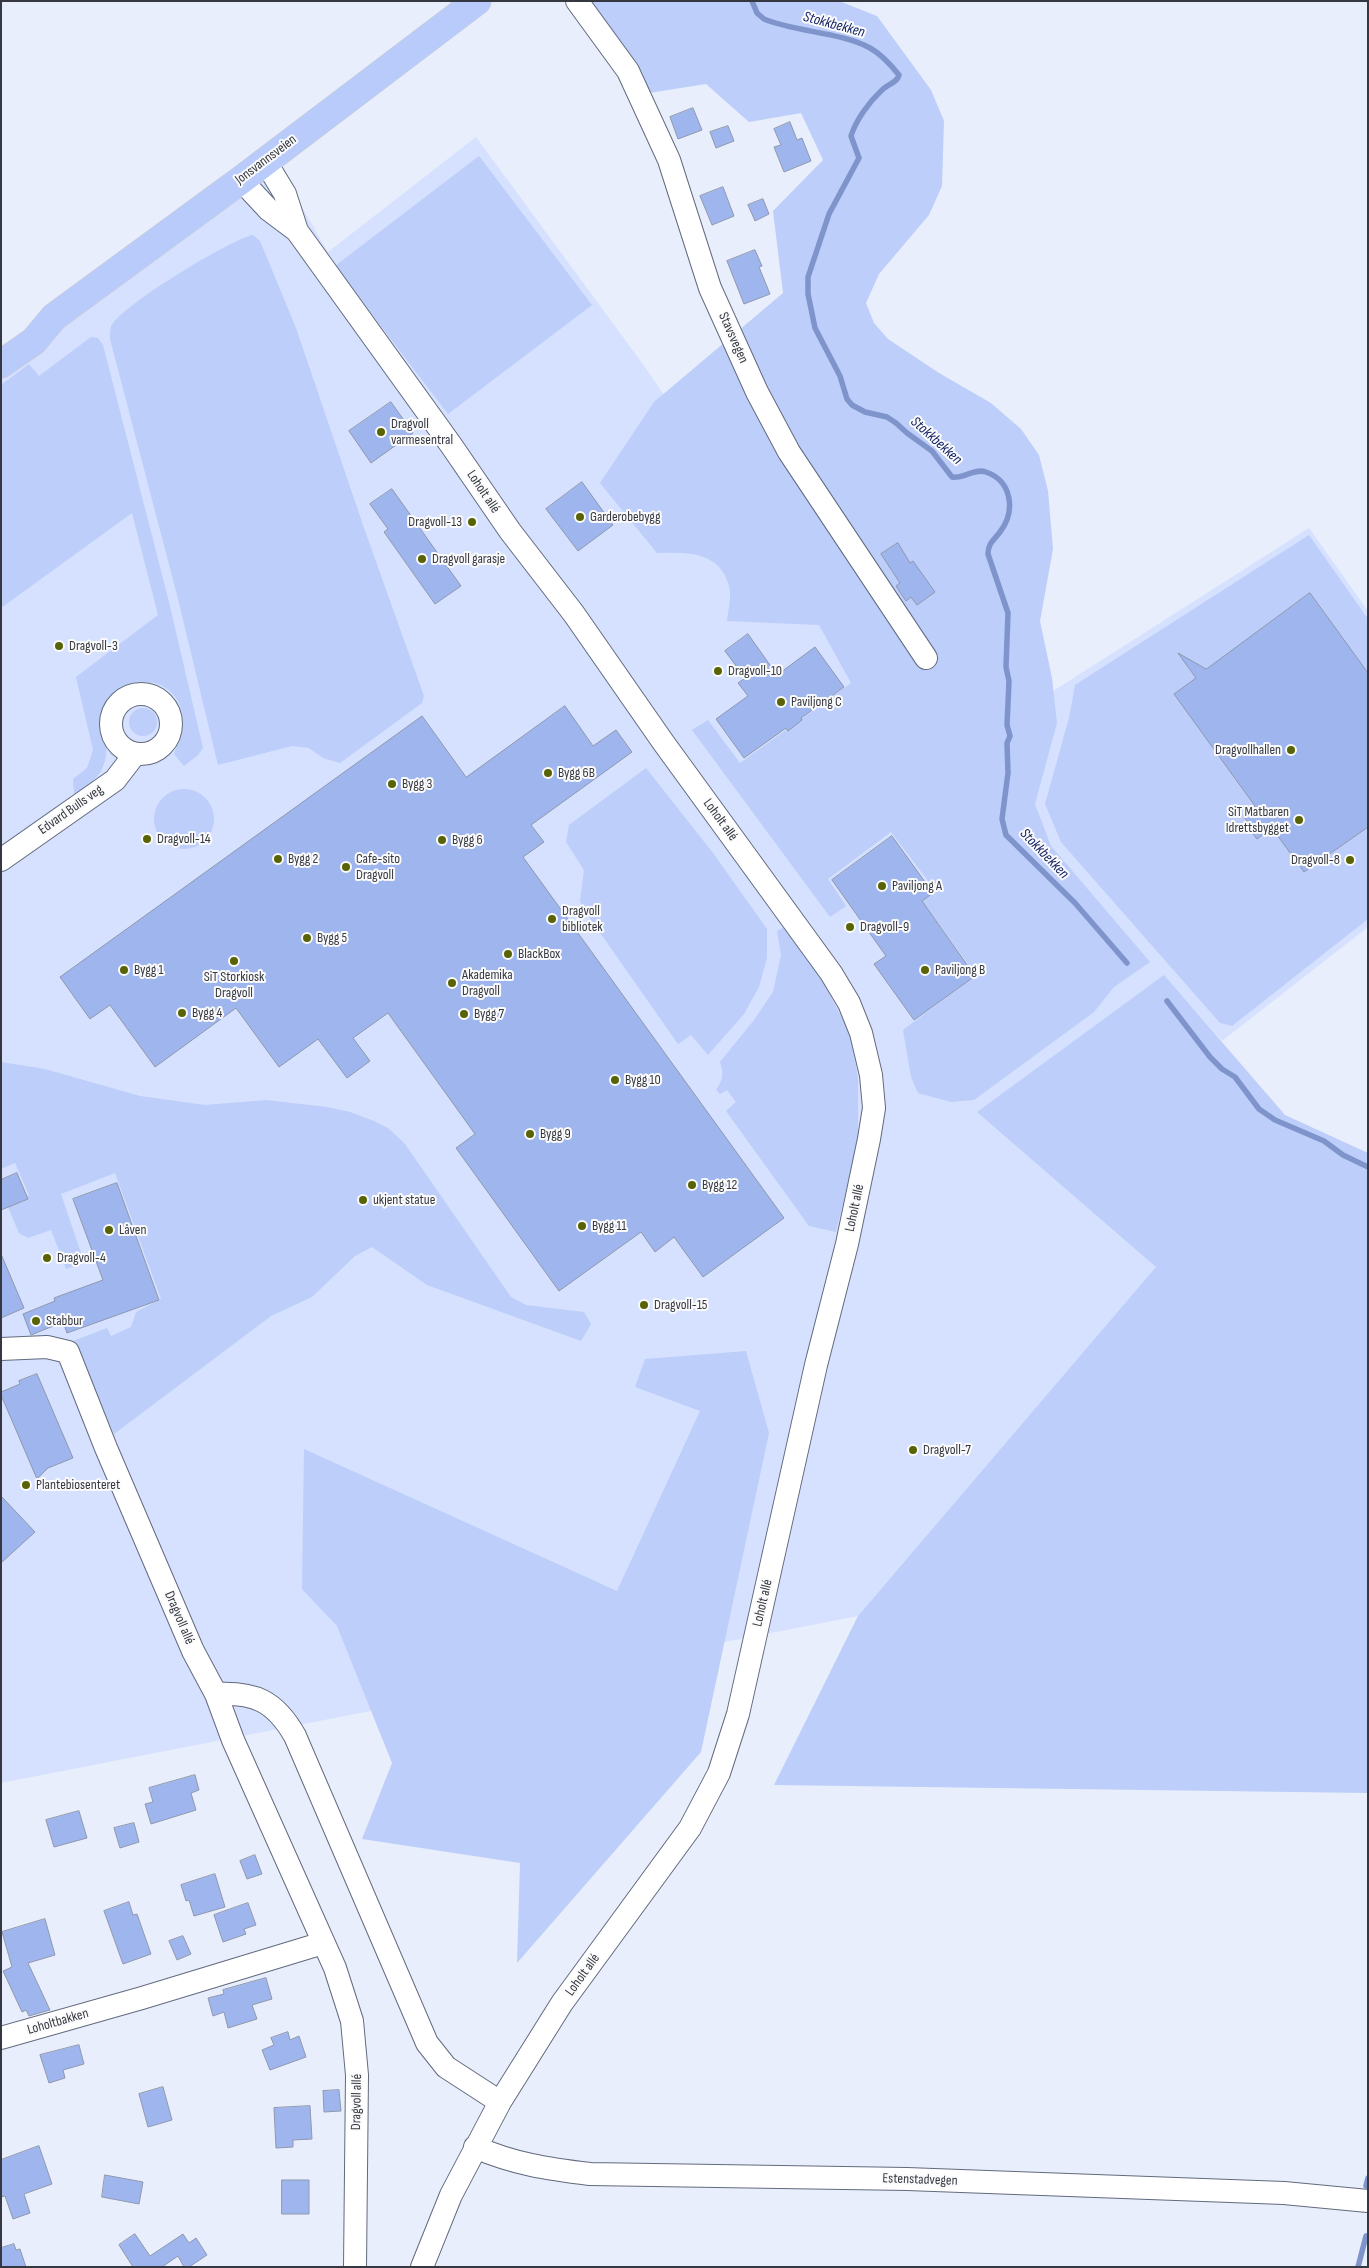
<!DOCTYPE html>
<html>
<head>
<meta charset="utf-8">
<style>
	body { margin:0 }
	#map { position:relative; width:1369px; height:2268px; overflow:hidden; background:#e8eefb; font-family:"Sofia Sans Condensed",sans-serif }
	canvas { display:block }
	.frame { position:absolute; inset:0; border:2px solid #353841; pointer-events:none }
</style>
</head>
<body>
<div id="map">
<canvas width="1369" height="2268"></canvas>
<div class="frame"></div>
</div>
<script>
const context = document.querySelector('canvas').getContext('2d');
context.lineJoin = 'round';
function fill(path, color) {
  context.fillStyle = color;
  context.fill(path, 'evenodd');
}
function stroke(path, color, width, dash) {
  context.strokeStyle = color;
  context.lineWidth = width;
  context.lineCap = dash ? 'butt' : 'round';
  context.setLineDash(dash || []);
  context.stroke(path);
}
function drawText(font, color, halo, rows, align = 'center') {
  context.font = font + ' "Sofia Sans Condensed",sans-serif';
  context.lineWidth = 4;
  context.setLineDash([]);
  context.textBaseline = 'middle';
  context.strokeStyle = halo;
  context.fillStyle = color;
  for (const [text, x, y, turn = 0] of rows) {
    context.save();
    context.translate(x, y);
    context.rotate((+turn || 0) * Math.PI / 180);
    context.textAlign = isNaN(turn) ? turn : align;
    if (halo) context.strokeText(text, 0, 0);
    context.fillText(text, 0, 0);
    context.restore();
  }
}
fill(new Path2D(`
	M476,137L642,363L926,772L1309,528L1368,611V927L1222,1041L1164,976L978,1112L1157,1267L858,1616L1,1783V355L265,161L293,192L328,252Z`), '#d5e1fe');
fill(new Path2D(`
	M589,1H839L877,16L931,90L944,121L942,186L929,215L879,274L866,303L874,323L888,339L939,373L991,403L1021,429L1039,455L1048,491L1053,549L1040,621L1052,678L1057,723L1035,804L1051,846L1150,962L1114,987L1094,1012L974,1100L951,1102L918,1093L911,1077L903,1030L976,975L934,917L925,923L914,907L935,890L891,832L828,879L846,906L830,917L692,730L708,720L740,763L851,683L819,625L727,621C728,611 732,596 729,586C720,551 687,552 657,553L600,483L654,402L783,293L773,211L823,160L801,113L749,122L706,84L649,93Z
	M479,156L592,305L448,414L335,266Z
	M253,235L260,241L296,328L364,528L424,696L422,703L340,763L323,758L309,748L292,746L218,765L178,599L110,339C110,336 110,331 111,327C117,308 231,239 253,235Z
	M91,337L98,338L103,345L169,602L203,748L198,755L184,766L174,754C177,745 182,734 183,725C184,701 169,682 145,682C137,681 127,682 120,688C87,715 117,739 102,769C96,781 85,787 74,794L73,779L87,768L93,750L76,677L158,615L132,513L1,608V385L29,364L39,376Z
	M1309,535L1368,619V919L1232,1026L1220,1023L1061,842L1045,804L1069,718L1075,685Z
	M129 722a14 14 0 1 1 28 0a14 14 0 1 1-28 0Z
	M646,768L713,853L767,929V958L759,987L744,1014L708,1055L691,1035L678,1044L582,907L580,901L584,870L566,842L569,825Z
	M154 819a30 30 0 1 1 60 0a30 30 0 1 1-60 0Z
	M785,927L824,984L850,1033L858,1078V1141L836,1232L809,1226L726,1111L736,1102L727,1090L720,1094L716,1090C723,1080 724,1074 720,1062L754,1020L773,992L781,955L777,931Z
	M1164,975L1285,1115L1368,1153V1793L774,1785L858,1616L1156,1267L977,1112Z
	M1,1062L45,1069L140,1096L205,1105L266,1100L327,1107L350,1112L374,1121L388,1128L405,1144L511,1297L526,1305L584,1312L591,1324L581,1341L427,1285L372,1247L355,1256L312,1297L271,1316L114,1434L73,1341L107,1328L111,1336L131,1327L136,1312L161,1299L115,1173L61,1194L82,1256L78,1257L80,1264L66,1269L51,1230L28,1238L19,1233L8,1207L29,1195L15,1163L1,1169Z
	M746,1351L769,1433L701,1752L517,1963L520,1863L362,1839L392,1763L337,1626L302,1589L304,1449L617,1591L700,1411L635,1387L645,1359Z`), '#bccef9');
stroke(new Path2D(`
	M752,1L757,13L764,19C795,32 841,32 870,48C881,54 891,65 899,75C897,83 888,84 882,90C869,102 856,120 851,136L859,158L829,214L808,277V294L815,328L840,376L847,399L852,405L865,412L887,417L896,423L907,433L932,451L952,477C964,479 974,468 986,472C1012,481 1016,511 1000,532C994,540 988,543 988,554L1008,613L1006,667L1009,681L1007,725L1010,736L1007,743L1008,773L1002,819L1006,835L1075,903L1127,963
	M1167,1001L1210,1057L1222,1069L1235,1077L1259,1109L1275,1120L1324,1141L1343,1155L1368,1167
	M1366,2186L1368,2178
	M1358,2267L1366,2236`), '#7f94cb', 5.5);
const building = new Path2D(`
	M693,108L702,130L678,139L670,117Z
	M790,122L797,140L802,138L811,161L784,172L774,147L781,145L774,129Z
	M728,126L734,141L716,148L710,132Z
	M723,187L734,216L712,225L700,196Z
	M763,199L769,214L755,221L748,205Z
	M755,250L762,266L759,267L770,294L744,304L727,261Z
	M391,402L413,433L371,463L349,431Z
	M582,482L613,525L578,551L546,509Z
	M392,489L461,586L435,604L384,532L388,529L370,504Z
	M898,543L910,563L913,561L935,592L917,605L911,597L906,601L896,586L900,583L881,554Z
	M1310,593L1368,673V827L1304,872L1272,828L1257,839L1250,830L1244,822L1247,821L1243,815L1255,806L1174,694L1196,678L1178,653L1206,669Z
	M748,634L777,675L815,647L844,687L801,718L802,720L788,731L786,728L744,758L716,719L748,696L738,683L745,678L725,651Z
	M565,706L593,746L616,730L632,752L531,825L544,842L523,857L784,1218L703,1277L674,1237L655,1252L641,1232L559,1291L456,1148L475,1134L388,1013L353,1038L370,1061L347,1078L318,1039L279,1067L236,1008L155,1067L110,1005L90,1019L60,977L422,716L466,777Z
	M892,836L933,893L922,901L975,976L914,1020L874,964L886,956L832,880Z
	M17,1173L28,1199L1,1210V1180Z
	M117,1183L159,1300L67,1333L63,1322L31,1335L23,1314L55,1301L54,1298L103,1280L73,1199Z
	M1,1254L24,1308L1,1318Z
	M37,1374L73,1458L48,1468L37,1479L1,1395V1392L20,1384L19,1381Z
	M1,1496L35,1532L1,1563Z
	M195,1775L199,1790L191,1793L196,1810L151,1824L145,1804L153,1802L149,1788Z
	M79,1811L87,1838L54,1847L46,1820Z
	M134,1823L139,1842L120,1848L114,1828Z
	M255,1855L262,1874L247,1879L240,1861Z
	M215,1874L225,1907L194,1916L189,1900L186,1901L181,1885Z
	M129,1902L133,1915L137,1914L151,1954L123,1964L104,1911Z
	M248,1903L256,1925L244,1929L246,1934L223,1942L214,1915Z
	M45,1919L55,1955L28,1963L50,2010L29,2016L26,2010L22,2012L3,1971L12,1967L2,1932Z
	M183,1936L191,1954L177,1960L169,1941Z
	M266,1978L272,1999L252,2005L257,2019L228,2028L224,2012L213,2016L208,1998L224,1994L223,1990Z
	M288,2032L290,2040L299,2036L306,2057L270,2070L262,2050L274,2045L271,2038Z
	M79,2045L84,2064L63,2070L65,2078L49,2083L40,2055Z
	M163,2087L172,2120L148,2127L139,2094Z
	M339,2090L341,2111L324,2112L323,2091Z
	M310,2106L312,2139L293,2140V2147L276,2148L274,2108Z
	M39,2146L52,2184L24,2194L30,2213L13,2219L5,2196L1,2197V2160Z
	M105,2175L143,2182L139,2204L102,2197Z
	M282,2180H309V2214H282Z
	M135,2234L150,2256L183,2234L189,2243L196,2238L207,2255L189,2267H184L178,2256L162,2267H133L119,2245Z
	M14,2244L16,2250L20,2249L26,2267H1V2248Z`);
fill(building, '#9fb5ee');
stroke(building, '#8f98ad', 1);
const minor = new Path2D(`
	M577,1L628,71L669,160L710,288L757,392L789,452L926,658
	M265,161L285,194L297,231L451,445L510,531L574,614L663,742L831,973L849,1003L861,1033L871,1075L874,1108L869,1139L847,1244L816,1365L738,1714L719,1773L690,1828L562,2003L500,2102L451,2195L422,2267
	M241,180L269,210L297,231
	M111 724a30 30 0 1 1 60 0a30 30 0 1 1-60 0Z
	M1,860L115,780L135,754
	M1,1349L47,1347L68,1352L106,1448L193,1651L216,1694L233,1740L335,1968L352,2021L357,2075L355,2267
	M216,1694C255,1692 275,1701 295,1736L427,2043L446,2067L500,2102
	M1,2038L142,1998L323,1943
	M475,2147C514,2164 548,2169 590,2174L907,2179L1284,2193L1368,2201`);
const major = new Path2D(`
	M1,364L34,341L54,317L241,180L477,1`);
stroke(minor, '#626a7e', 24);
stroke(major, '#cfcfd1', 29);
stroke(minor, '#fff', 22);
stroke(major, '#b9cbfb', 28);
for (const [x, y, r, color] of [
	[381,432,5,"#576305"],
	[580,517,5,"#576305"],
	[472,522,5,"#576305"],
	[422,559,5,"#576305"],
	[59,646,5,"#576305"],
	[718,671,5,"#576305"],
	[781,702,5,"#576305"],
	[1291,750,5,"#576305"],
	[548,773,5,"#576305"],
	[392,784,5,"#576305"],
	[1299,820,5,"#576305"],
	[147,839,5,"#576305"],
	[442,840,5,"#576305"],
	[278,859,5,"#576305"],
	[1350,860,5,"#576305"],
	[346,867,5,"#576305"],
	[882,886,5,"#576305"],
	[552,919,5,"#576305"],
	[850,927,5,"#576305"],
	[307,938,5,"#576305"],
	[508,954,5,"#576305"],
	[234,961,5,"#576305"],
	[124,970,5,"#576305"],
	[925,970,5,"#576305"],
	[452,983,5,"#576305"],
	[182,1013,5,"#576305"],
	[464,1014,5,"#576305"],
	[615,1080,5,"#576305"],
	[530,1134,5,"#576305"],
	[692,1185,5,"#576305"],
	[363,1200,5,"#576305"],
	[582,1226,5,"#576305"],
	[109,1230,5,"#576305"],
	[47,1258,5,"#576305"],
	[644,1305,5,"#576305"],
	[36,1321,5,"#576305"],
	[913,1450,5,"#576305"],
	[26,1485,5,"#576305"]
]) {
  const dot = new Path2D();
  dot.arc(x, y, r, 0, 2 * Math.PI);
  context.fillStyle = color;
  context.fill(dot);
  stroke(dot, '#fbfbfb', 2);
}
drawText('14px', '#353841', '#fbfbfb', [
	["Jonsvannsveien",266,160,-37],
	["Stavsvegen",733,338,66],
	["Loholt allé",483,492,56],
	["Edvard Bulls veg",71,810,-35],
	["Loholt allé",720,820,54],
	["Loholt allé",855,1208,-78],
	["Loholt allé",763,1603,-77],
	["Dragvoll allé",179,1618,67],
	["Loholt allé",583,1975,-54],
	["Loholtbakken",58,2022,-16],
	["Dragvoll allé",357,2102,-89],
	["Estenstadvegen",920,2180,2]
]);
drawText('14px', '#353841', '#fbfbfb', [
	["Dragvoll",391,424],
	["varmesentral",391,440],
	["Garderobebygg",590,517],
	["Dragvoll-13",462,522,"right"],
	["Dragvoll garasje",432,559],
	["Dragvoll-3",69,646],
	["Dragvoll-10",728,671],
	["Paviljong C",791,702],
	["Dragvollhallen",1281,750,"right"],
	["Bygg 6B",558,773],
	["Bygg 3",402,784],
	["SiT Matbaren",1289,812,"right"],
	["Idrettsbygget",1289,828,"right"],
	["Dragvoll-14",157,839],
	["Bygg 6",452,840],
	["Bygg 2",288,859],
	["Cafe-sito",356,859],
	["Dragvoll",356,875],
	["Dragvoll-8",1340,860,"right"],
	["Paviljong A",892,886],
	["Dragvoll",562,911],
	["bibliotek",562,927],
	["Dragvoll-9",860,927],
	["Bygg 5",317,938],
	["BlackBox",518,954],
	["Bygg 1",134,970],
	["Paviljong B",935,970],
	["Akademika",462,975],
	["Dragvoll",462,991],
	["SiT Storkiosk",234,977,"center"],
	["Dragvoll",234,993,"center"],
	["Bygg 4",192,1013],
	["Bygg 7",474,1014],
	["Bygg 10",625,1080],
	["Bygg 9",540,1134],
	["Bygg 12",702,1185],
	["ukjent statue",373,1200],
	["Bygg 11",592,1226],
	["Låven",119,1230],
	["Dragvoll-4",57,1258],
	["Dragvoll-15",654,1305],
	["Stabbur",46,1321],
	["Dragvoll-7",923,1450],
	["Plantebiosenteret",36,1485]
], 'left');
drawText('italic 15px', '#142465', '#fbfbfb', [
	["Stokkbekken",834,25,15],
	["Stokkbekken",936,441,42],
	["Stokkbekken",1044,854,46]
]);
</script>
</body>
</html>
